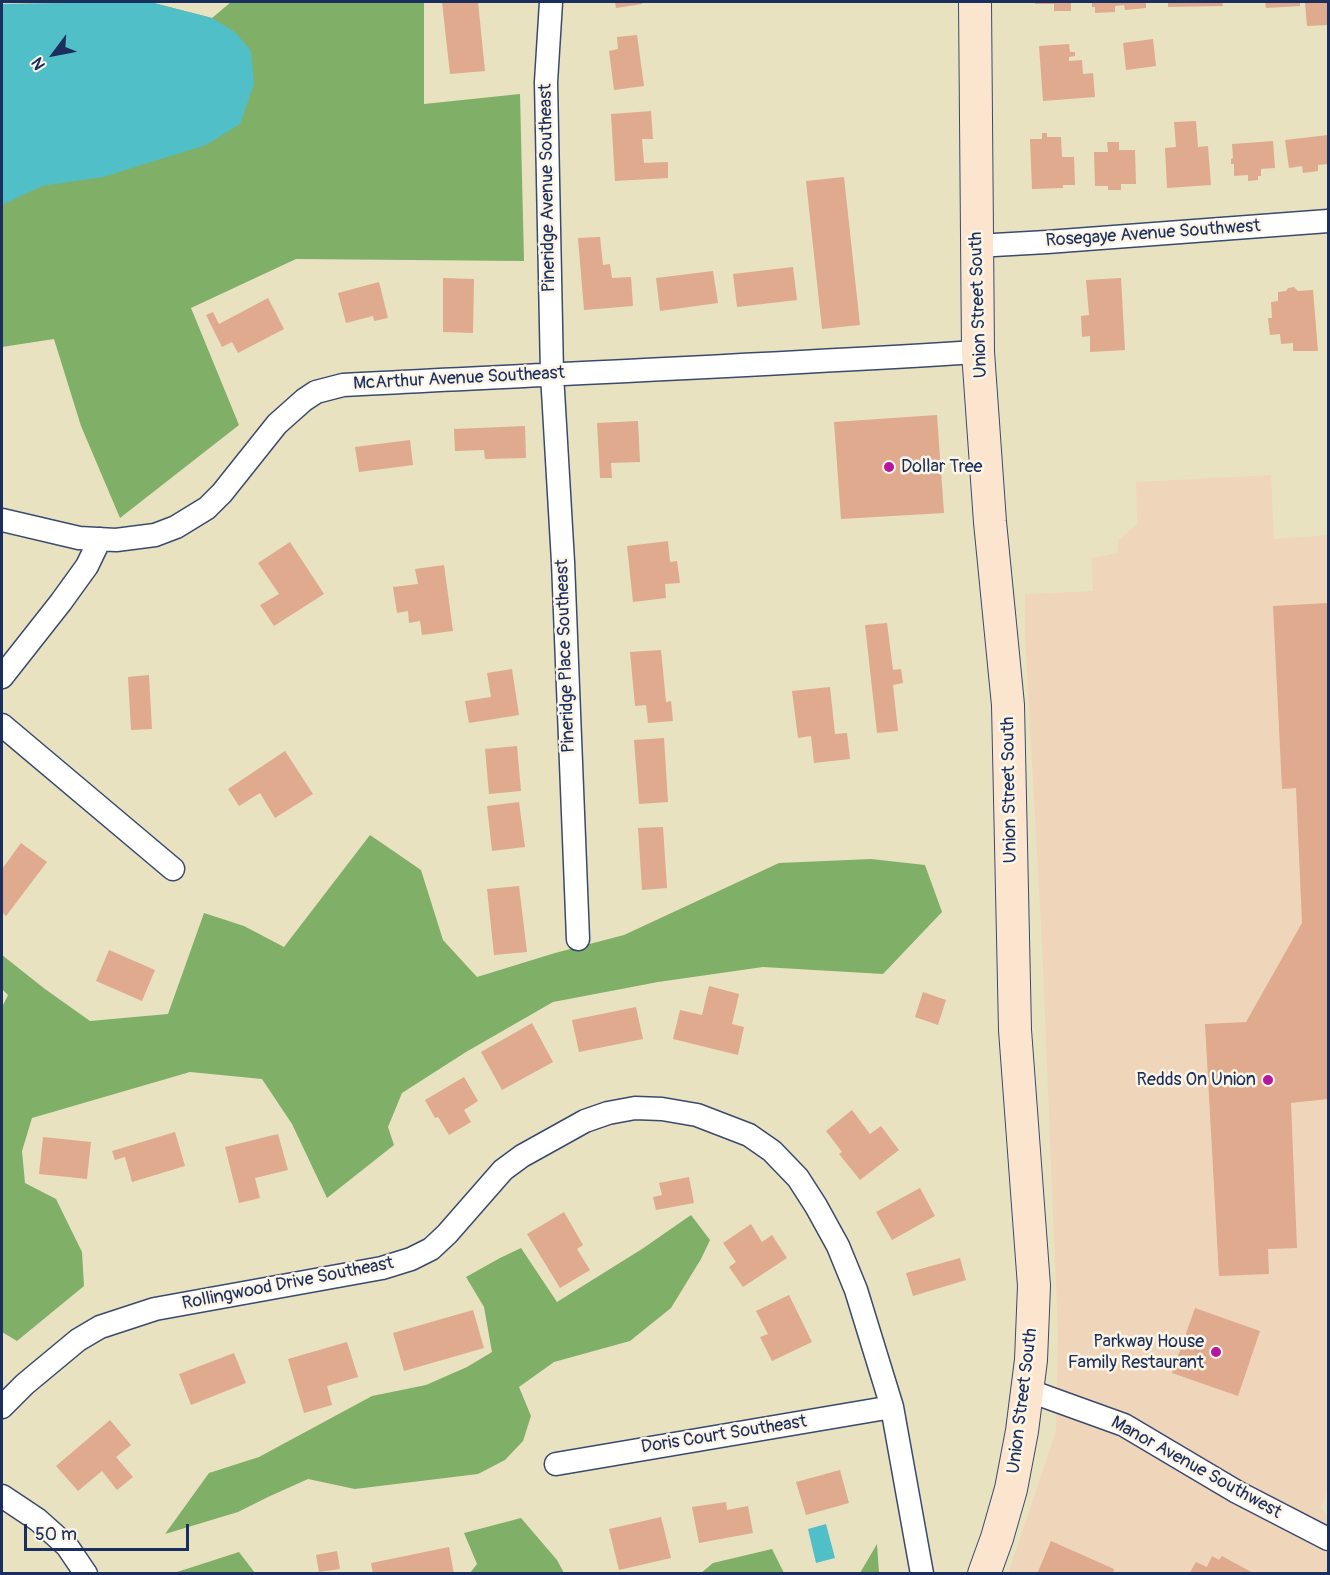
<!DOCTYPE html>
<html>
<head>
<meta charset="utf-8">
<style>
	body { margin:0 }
	#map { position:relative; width:1330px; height:1575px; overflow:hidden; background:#e8e2c0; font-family:Pangolin,sans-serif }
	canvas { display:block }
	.frame { position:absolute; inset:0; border:3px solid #1b2f5e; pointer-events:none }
	.north { position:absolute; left:24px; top:24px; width:60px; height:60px; -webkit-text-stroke:4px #fcf5e5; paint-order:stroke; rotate:238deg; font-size:16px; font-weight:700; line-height:24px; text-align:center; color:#1b2f5e }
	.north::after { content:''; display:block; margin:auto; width:21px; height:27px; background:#1b2f5e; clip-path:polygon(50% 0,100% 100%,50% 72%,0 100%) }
	.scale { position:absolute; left:24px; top:1524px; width:165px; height:27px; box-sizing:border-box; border:3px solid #1b2f5e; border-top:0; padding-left:8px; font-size:18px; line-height:21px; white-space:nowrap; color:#1b2f5e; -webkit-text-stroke:4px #fcf5e5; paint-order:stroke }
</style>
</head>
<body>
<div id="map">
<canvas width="1330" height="1575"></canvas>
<div class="frame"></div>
<div class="north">N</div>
<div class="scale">50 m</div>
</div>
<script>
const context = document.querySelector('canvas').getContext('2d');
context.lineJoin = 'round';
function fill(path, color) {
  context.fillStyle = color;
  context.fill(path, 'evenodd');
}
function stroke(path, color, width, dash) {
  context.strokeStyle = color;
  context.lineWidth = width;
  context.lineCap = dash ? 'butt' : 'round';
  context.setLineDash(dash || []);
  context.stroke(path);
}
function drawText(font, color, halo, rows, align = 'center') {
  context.font = font + ' Pangolin,sans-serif';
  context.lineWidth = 5;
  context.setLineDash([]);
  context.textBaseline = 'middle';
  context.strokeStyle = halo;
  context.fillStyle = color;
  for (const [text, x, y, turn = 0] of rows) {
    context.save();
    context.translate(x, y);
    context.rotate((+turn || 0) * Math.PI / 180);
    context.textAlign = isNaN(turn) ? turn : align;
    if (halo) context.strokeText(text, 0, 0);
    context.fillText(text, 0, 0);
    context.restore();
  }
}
fill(new Path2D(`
	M1271,475L1274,539L1328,535V1490L1321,1508L1328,1516V1573L1008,1574L1056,1431L1058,1335L1042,945L1025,635V594L1093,591L1091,558L1118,553V540L1137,525L1136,482Z`), '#efd6bb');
fill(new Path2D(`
	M150,2L212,18L231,2H424V104L520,94L524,261L296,259L191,308L239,425L120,518L81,426L54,339L2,347V4Z
	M370,835L421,870L443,940L477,977L555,953L624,935L779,863L871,859L925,865L942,912L883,974L763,967L658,982L553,1002L466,1052L402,1093L388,1127L394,1145L327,1198L292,1124L262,1079L190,1072L32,1118L22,1151L25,1183L56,1199L82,1252L84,1286L17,1341L2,1332V1007L8,995L2,989V955L45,989L90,1021L168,1014L204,913L244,926L284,947Z
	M691,1215L710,1240L701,1259L671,1308L630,1341L554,1362L519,1387L531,1416L523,1441L505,1460L478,1474L355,1489L308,1479L268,1497L238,1512L165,1534L209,1473L259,1457L372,1396L426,1385L467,1367L492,1352L484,1307L466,1277L500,1258L521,1248L557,1302L642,1249Z
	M521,1518L557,1560L564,1573H470L477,1564L464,1533Z
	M877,1544L879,1573H860Z
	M772,1549L784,1573H701L713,1563Z
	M239,1552L255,1573H174Z`), '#80af68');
fill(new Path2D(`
	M150,2L212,18L235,32L251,51L254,84L240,124L206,145L103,177L42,186L2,205V4Z
	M826,1524L835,1558L816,1563L808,1529Z`), '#51bfc7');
fill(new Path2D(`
	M442,2H478L485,71L450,74Z
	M615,2H642V4L616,8Z
	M1035,2H1071V11H1054V4H1035Z
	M1092,2H1146V8L1125,10L1124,5L1115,6V12L1095,13V7H1092Z
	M1168,2H1222L1223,6L1168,7Z
	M1265,2H1300V6L1266,8Z
	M1305,2H1328V25L1307,26Z
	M637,35L644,86L614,90L609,51L618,49L617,37Z
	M1153,39L1156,66L1126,70L1123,43Z
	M1069,44L1070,52H1075V56L1069,57V61L1082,60L1083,74L1093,73L1095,97L1043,101L1039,46Z
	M651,111L653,139H642L644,163L668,162V178L615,181L611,114Z
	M1196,121L1198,147L1208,146L1211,185L1167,188L1165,148L1176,147L1174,122Z
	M1042,133H1047V137H1061L1062,157H1074L1075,185H1063V188L1032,189L1030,139H1042Z
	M1328,135V164L1318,165V171L1303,173L1302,166L1289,168L1285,140Z
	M1273,141L1275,168L1261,169V176H1258V180L1248,181V175L1234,176V164H1231V159L1233,158L1232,144Z
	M1107,142H1119V150H1135L1136,184H1121V190H1108V186H1095L1094,152H1108Z
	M844,177L860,325L822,329L806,181Z
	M600,237L603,265L610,264L612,278L631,277L633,306L584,310L578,238Z
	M793,267L797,300L737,307L733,274Z
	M713,271L718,303L660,311L656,278Z
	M443,278L474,279L473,333L443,332Z
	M1121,278L1125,350L1090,352V336L1082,337L1081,316L1089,315L1086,280Z
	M379,282L388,318L374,321L373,316L346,323L338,293Z
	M1294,287L1298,291L1313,290L1318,351H1293V343L1281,344L1280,334L1270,335L1268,318H1272L1271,302L1278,301V292L1286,291L1288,288Z
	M268,298L284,329L238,353L232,342L222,347L206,315L213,312L219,324Z
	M937,415L944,513L841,519L834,422Z
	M638,421L640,462L611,463L612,478H600L597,423Z
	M525,426L526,458L485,459L484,450L455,451L454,429Z
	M410,440L413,465L359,472L355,447Z
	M668,541L670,562L677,561L680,583L665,584L666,598L633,602L627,546Z
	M290,542L324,594L274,626L260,605L279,594L258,563Z
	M444,565L453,631L422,635L420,621L409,623L408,611L397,613L393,587L418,584L415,569Z
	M1328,603V1018L1327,1019L1328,1099L1291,1103L1297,1248L1268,1249L1269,1274L1219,1276L1205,1024L1246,1022L1302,923L1296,788L1282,789L1273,606Z
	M887,623L893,670L901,669L903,683L893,685L898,731L877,733L865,625Z
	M661,650L666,702L671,701L673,721L648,723L646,705L635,706L630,652Z
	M512,669L519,715L469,723L465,701L491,697L487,673Z
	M149,675L152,729L131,730L128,677Z
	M830,687L835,734L847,733L850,759L814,763L811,736L798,738L792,691Z
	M664,738L668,802L639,804L634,740Z
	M517,746L521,791L489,794L485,749Z
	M285,751L313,794L275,818L260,793L239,806L228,789Z
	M519,802L525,847L492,851L487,806Z
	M663,827L667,888L642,890L638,828Z
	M21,843L47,862L6,916L2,912V869Z
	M519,886L527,952L494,955L487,889Z
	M109,950L155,970L142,1001L96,981Z
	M709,986L739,994L732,1024L744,1027L738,1055L673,1039L680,1010L702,1015Z
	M923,992L946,1000L938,1025L915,1017Z
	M636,1007L643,1039L579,1052L572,1020Z
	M532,1023L553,1062L502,1090L481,1052Z
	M464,1077L478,1101L464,1110L471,1122L449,1135L438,1117L435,1118L425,1100Z
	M852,1110L870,1134L881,1126L899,1150L860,1180L839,1154L842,1152L826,1131Z
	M175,1132L185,1166L132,1182L125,1157L115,1160L112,1151Z
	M278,1134L288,1170L255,1178L260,1198L239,1203L225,1147Z
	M43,1137L91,1142L87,1179L39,1174Z
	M689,1177L694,1203L656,1210L653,1197L662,1195L659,1183Z
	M920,1188L935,1216L892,1240L876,1212Z
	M564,1212L583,1245L577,1249L590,1270L560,1288L527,1234Z
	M751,1224L762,1242L772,1235L787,1258L743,1287L729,1267L736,1262L723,1243Z
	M960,1258L966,1280L913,1296L906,1273Z
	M789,1295L812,1342L772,1361L760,1337L768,1334L756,1311Z
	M1195,1308L1260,1331L1238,1396L1172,1373Z
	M473,1310L484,1348L404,1371L393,1333Z
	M347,1342L358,1377L327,1386L332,1405L304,1413L288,1359Z
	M234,1353L246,1383L191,1405L179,1374Z
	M110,1420L131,1445L116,1457L133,1477L117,1490L102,1471L78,1491L56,1466Z
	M840,1470L849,1503L806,1515L796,1482Z
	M726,1502L727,1510L748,1506L753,1533L699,1543L692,1507Z
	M661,1517L671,1558L619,1570L609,1529Z
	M1051,1541L1114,1569L1113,1574H1037Z
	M449,1547L454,1574H373L371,1563Z
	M337,1551L340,1569L319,1572L316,1555Z
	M1212,1556L1219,1560L1222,1556L1255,1574H1189L1196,1562L1207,1567Z`), '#dfaa8d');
const street = new Path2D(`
	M551,2L546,82L552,374L563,562L578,939
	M976,246L1047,242L1328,221
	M2,520L79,538L116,540L155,535L176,527L207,508L222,493L277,424L304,400L316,392L343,385C555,374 767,365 978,352
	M2,677L61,602L87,566L100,539
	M2,725L173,869
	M1027,1390L1124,1425L1237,1492L1328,1539
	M2,1407L25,1384L78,1340L100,1327L155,1309L382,1268L411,1259L431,1249L447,1234L503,1170L522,1156L585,1121L608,1113L635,1108L662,1109L697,1115L749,1135L772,1151L798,1178L816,1206L838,1246L856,1290L892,1407L922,1574
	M556,1464L892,1407
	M2,1496L38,1520L67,1546L86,1574`);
const secondary = new Path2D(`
	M975,2L978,352L990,522L1008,705L1015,1030L1034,1286L1031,1360L1022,1431L1011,1489L997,1538L984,1574`);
stroke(street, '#3a4a6d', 25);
stroke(secondary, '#3a4a6d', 34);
stroke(street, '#fff', 22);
stroke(secondary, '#fce5cf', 32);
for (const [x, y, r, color] of [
	[889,467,6,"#b5179e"],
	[1268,1080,6,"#b5179e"],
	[1216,1352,6,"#b5179e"]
]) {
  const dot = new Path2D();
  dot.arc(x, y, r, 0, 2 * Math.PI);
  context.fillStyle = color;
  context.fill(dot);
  stroke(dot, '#fcf5e5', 2);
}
drawText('18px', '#1b2f5e', '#fcf5e5', [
	["Pineridge Avenue Southeast",548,188,-91],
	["Rosegaye Avenue Southwest",1153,234,-4],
	["Union Street South",979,305,-92],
	["McArthur Avenue Southeast",459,379,-3],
	["Pineridge Place Southeast",566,656,-92],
	["Union Street South",1010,790,-91],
	["Rollingwood Drive Southeast",288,1284,-11],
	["Union Street South",1023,1401,-83],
	["Doris Court Southeast",724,1435,-9],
	["Manor Avenue Southwest",1196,1468,29]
]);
drawText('18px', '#1b2f5e', '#fcf5e5', [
	["Dollar Tree",901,467,"left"],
	["Redds On Union",1256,1080],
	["Parkway House",1204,1342],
	["Family Restaurant",1204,1363]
], 'right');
</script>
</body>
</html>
